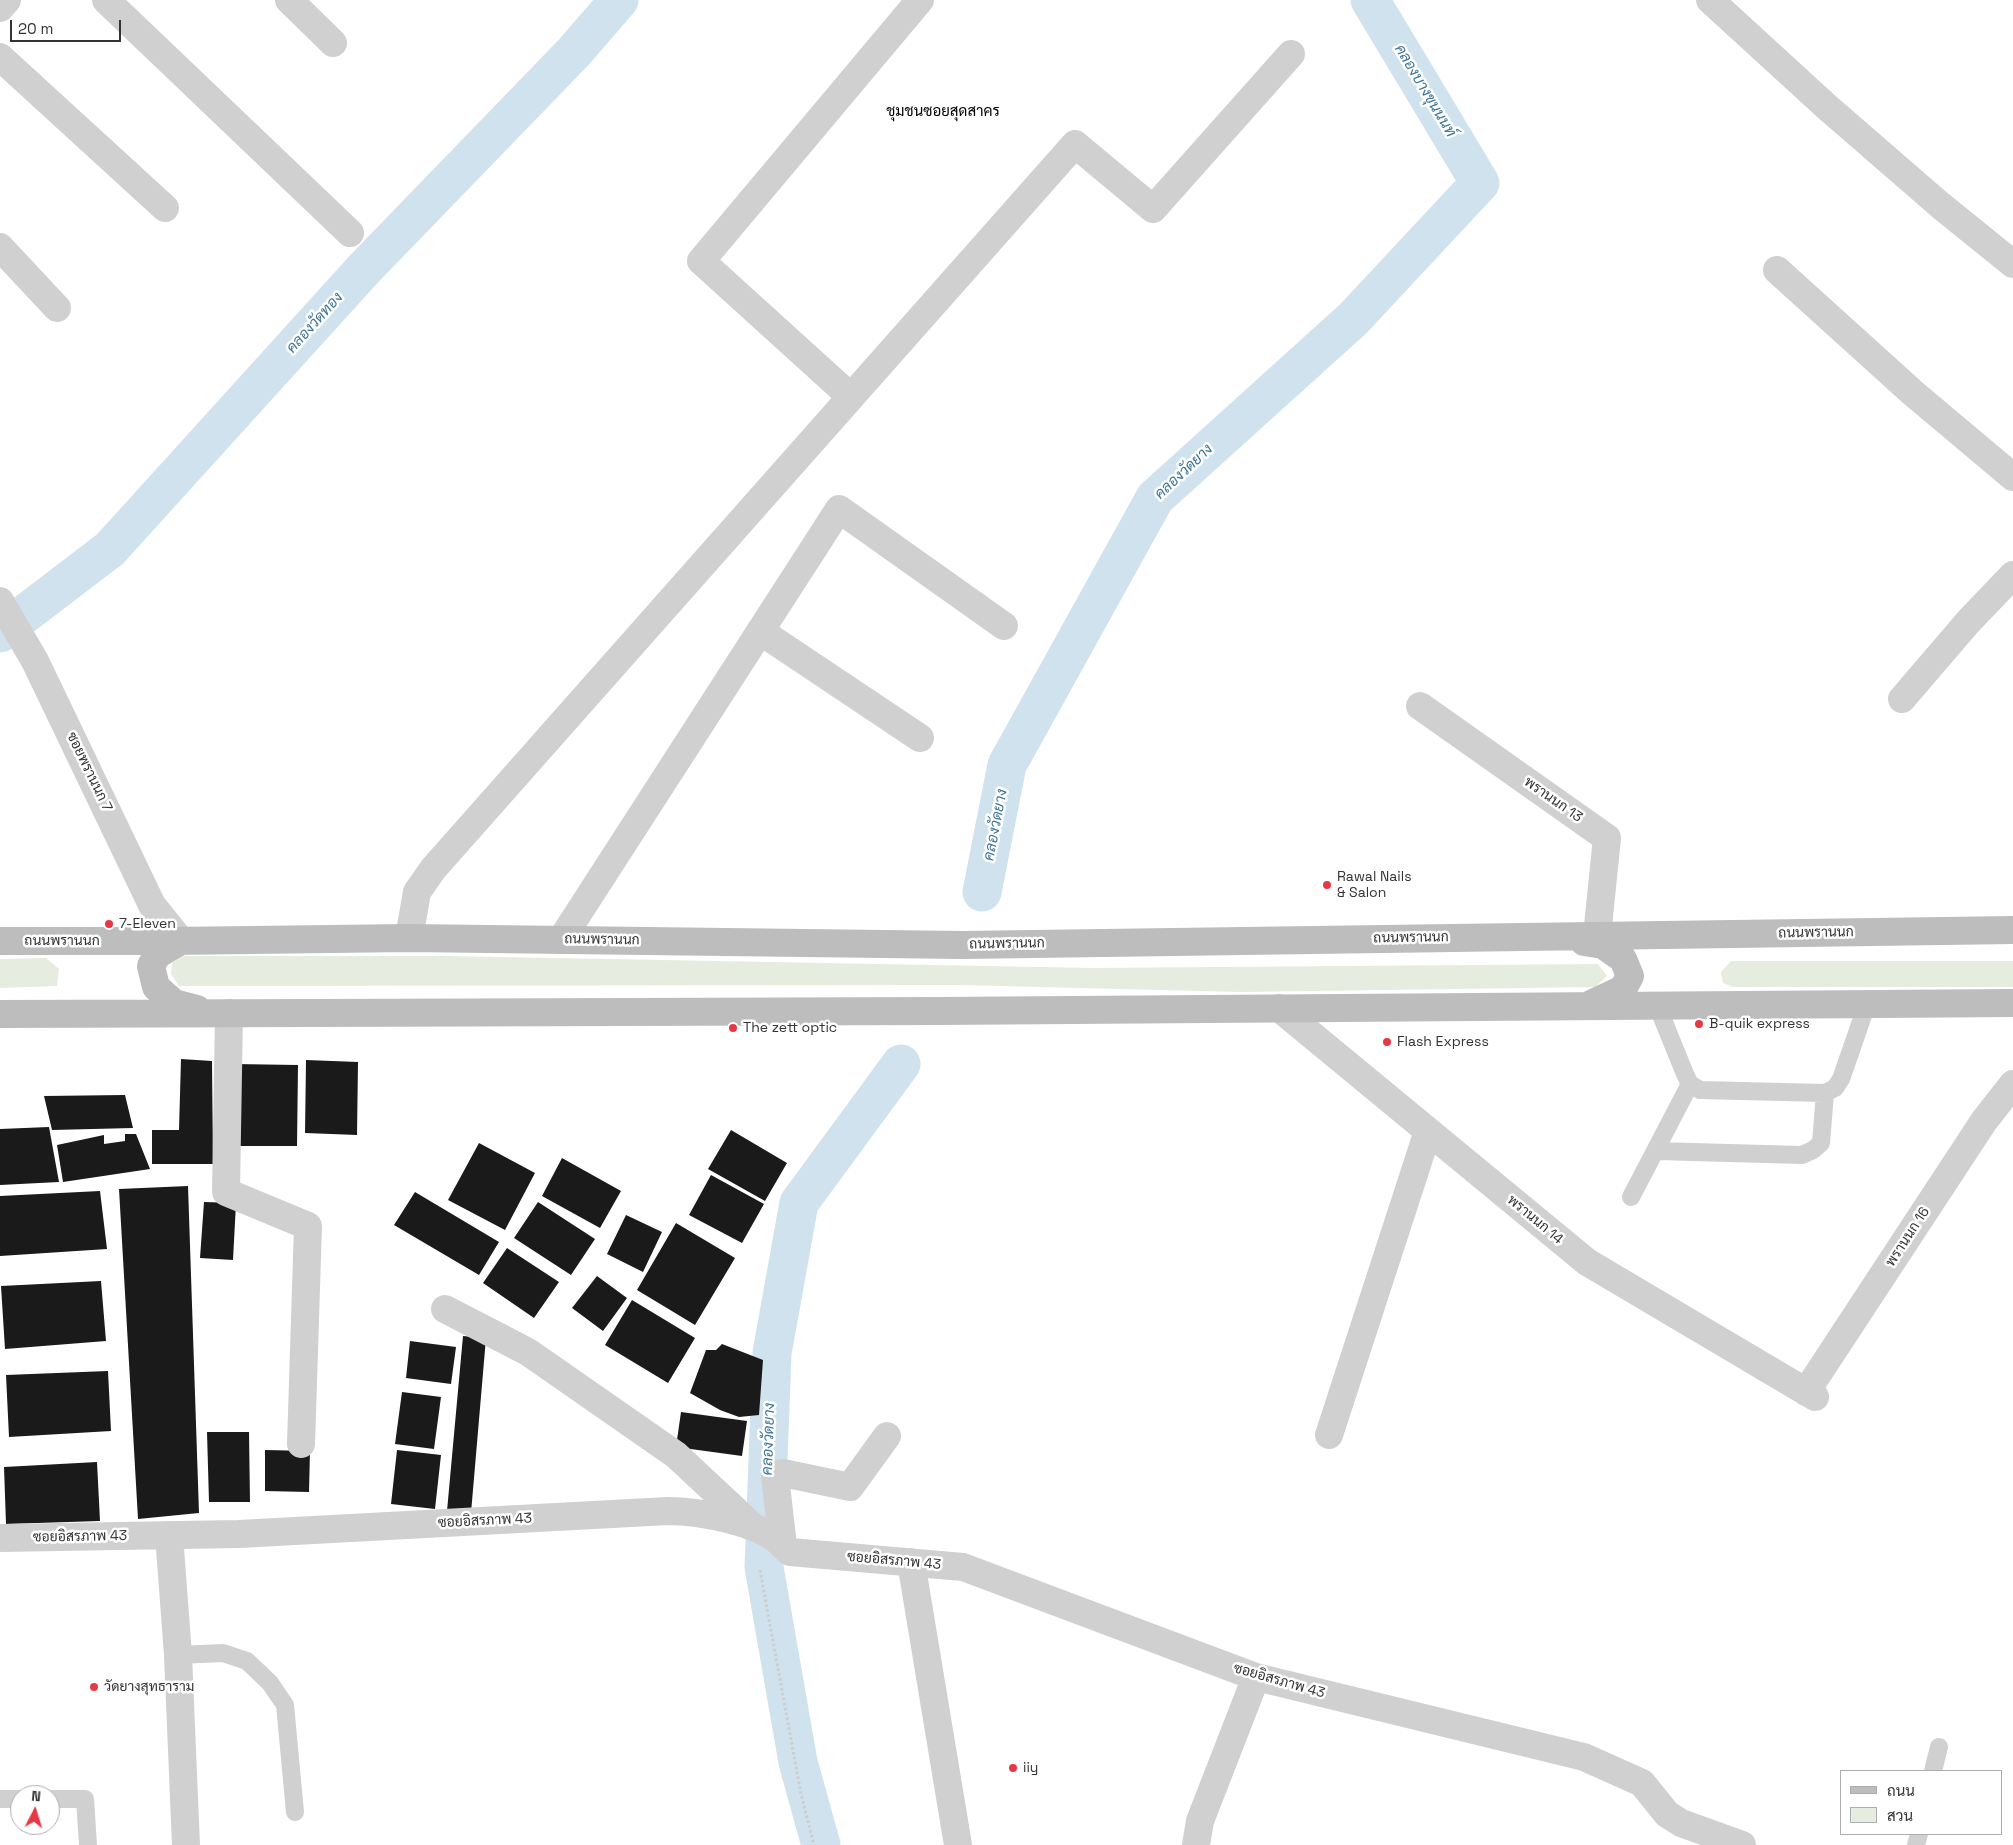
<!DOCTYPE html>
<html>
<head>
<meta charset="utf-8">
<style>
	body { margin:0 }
	#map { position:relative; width:2013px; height:1845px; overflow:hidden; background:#fff; font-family:"Space Grotesk",Sarabun,sans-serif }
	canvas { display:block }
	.legend { position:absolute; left:1840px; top:1770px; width:162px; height:65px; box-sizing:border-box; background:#fff; border:1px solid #adadad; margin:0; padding:6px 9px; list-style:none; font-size:15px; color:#333 }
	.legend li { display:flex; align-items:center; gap:10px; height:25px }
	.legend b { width:25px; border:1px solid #adadad }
	.north { position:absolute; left:10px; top:1785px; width:50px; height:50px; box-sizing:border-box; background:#fff; border:1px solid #adadad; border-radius:50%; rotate:5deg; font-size:14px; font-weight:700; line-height:20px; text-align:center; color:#333 }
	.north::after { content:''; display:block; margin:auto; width:18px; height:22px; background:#e63946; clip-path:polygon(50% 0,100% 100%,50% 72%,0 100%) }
	.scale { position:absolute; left:10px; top:20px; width:111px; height:22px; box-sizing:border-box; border:2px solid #333; border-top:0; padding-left:6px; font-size:15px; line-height:18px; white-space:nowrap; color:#333; -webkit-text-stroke:4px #fff; paint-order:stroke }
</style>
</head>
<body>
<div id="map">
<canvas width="2013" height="1845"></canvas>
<ul class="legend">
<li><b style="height:6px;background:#bdbdbd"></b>ถนน</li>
<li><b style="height:14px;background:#e6ecdf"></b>สวน</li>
</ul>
<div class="north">N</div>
<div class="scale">20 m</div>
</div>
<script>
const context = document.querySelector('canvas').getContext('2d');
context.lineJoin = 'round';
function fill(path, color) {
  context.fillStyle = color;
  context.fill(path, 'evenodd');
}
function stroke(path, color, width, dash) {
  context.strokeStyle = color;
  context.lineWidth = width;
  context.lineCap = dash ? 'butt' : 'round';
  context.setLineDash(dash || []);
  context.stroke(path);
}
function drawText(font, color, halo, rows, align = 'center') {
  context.font = font + ' "Space Grotesk",Sarabun,sans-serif';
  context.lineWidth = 5;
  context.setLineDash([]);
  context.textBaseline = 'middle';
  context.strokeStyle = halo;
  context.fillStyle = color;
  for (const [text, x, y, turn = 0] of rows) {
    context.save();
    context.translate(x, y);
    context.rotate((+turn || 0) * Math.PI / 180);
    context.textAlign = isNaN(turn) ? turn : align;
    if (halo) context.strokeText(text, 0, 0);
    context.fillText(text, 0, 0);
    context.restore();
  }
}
fill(new Path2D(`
	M184,956H446L1093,968L1598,964L1607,976L1595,987L1241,992L959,985L179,986L171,974L172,963Z
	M46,958L59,969L57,986L0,988V959Z
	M1731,961H2013V987H1733L1723,983L1721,972Z`), '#e6ecdf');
stroke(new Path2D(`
	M0,633L110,549L363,270L574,52L619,0
	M982,892L1007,765L1155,498L1353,319L1480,183L1370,0
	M821,1845L798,1762L764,1567L772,1353L799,1203L901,1064`), '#cfe2ee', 39);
fill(new Path2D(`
	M181,1059L212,1061L213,1164H152V1130H179Z
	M306,1060L358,1062L357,1135L305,1133Z
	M234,1064L298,1065L297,1146H233Z
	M125,1095L133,1128L52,1130L44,1096Z
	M49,1127L59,1182L0,1185V1129Z
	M731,1130L787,1163L765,1201L708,1169Z
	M125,1134H136L150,1169L63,1182L57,1145L104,1135V1144L125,1141Z
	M479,1143L535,1173L505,1230L448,1200Z
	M562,1158L621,1191L600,1228L542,1196Z
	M711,1175L764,1204L742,1243L689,1215Z
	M188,1186L199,1513L138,1519L119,1189Z
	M100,1191L107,1249L0,1256V1196Z
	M415,1192L499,1242L479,1275L394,1225Z
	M204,1202L236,1203L233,1260L200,1258Z
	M538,1202L595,1239L571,1275L514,1238Z
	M626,1215L662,1232L643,1272L607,1254Z
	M676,1223L735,1258L695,1325L637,1290Z
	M507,1248L559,1282L534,1318L483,1283Z
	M597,1276L627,1298L603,1331L572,1308Z
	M101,1281L106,1341L5,1349L1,1286Z
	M632,1300L695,1338L668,1383L605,1345Z
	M463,1336L486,1338L471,1513L447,1511Z
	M410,1341L456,1347L451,1384L406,1378Z
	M722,1344L763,1360L759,1415L739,1417L720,1410L690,1393L706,1350H716Z
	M108,1371L111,1431L9,1437L6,1375Z
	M402,1392L441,1397L434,1449L395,1444Z
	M681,1412L747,1421L742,1456L676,1447Z
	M207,1432H249L250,1502H209Z
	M265,1450L310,1451L309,1492L265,1491Z
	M397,1450L441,1455L435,1509L391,1504Z
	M97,1462L100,1521L6,1524L4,1467Z`), '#1a1a1a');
stroke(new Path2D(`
	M760,1570L801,1794L814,1845`), '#cdcdcd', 3, [2.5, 2.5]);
stroke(new Path2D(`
	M1657,1005L1685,1074L1690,1084L1700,1090L1825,1093L1835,1088L1841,1079L1867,1004
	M1656,1151L1802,1155L1813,1150L1821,1143L1825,1093
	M1631,1197L1690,1084
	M178,1655L223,1653L247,1661L270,1683L285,1705L295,1812
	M1933,1771L1939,1747
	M0,1799H20
	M50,1799H85L88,1845
	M1916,1845L1919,1834`), '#d0d0d0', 18);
stroke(new Path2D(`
	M106,0L350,233
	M289,0L333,43
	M1710,0L1827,107L1940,205L2013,264
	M0,8L7,0
	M0,57L165,208
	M0,247L57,308
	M1777,270L1913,393L2013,477
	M851,397L701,261L920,0
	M0,601L35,661L152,905L181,941
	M760,631L920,738
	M1902,699L1968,622L2013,575
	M1420,706L1607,838L1597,936
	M409,938L417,892L433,869L1075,144L1153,209L1291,54
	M561,940L839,509L1004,626
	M1279,1008L1587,1262L1815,1397
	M229,1013L226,1192L308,1226L301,1444
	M445,1309L528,1352L676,1455L751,1525
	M1806,1392L1984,1121L2013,1084
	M1329,1435L1428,1131
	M169,1535L178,1655L186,1845
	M0,1538L239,1534L668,1511C699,1511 750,1521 776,1539C781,1543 785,1548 790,1552L963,1567L1256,1677L1584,1757L1642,1783L1667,1814L1681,1823L1742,1845
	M783,1546L775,1476L776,1474L783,1473L850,1487L887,1436
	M911,1562L958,1845
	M1196,1845L1200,1821L1256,1677`), '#d0d0d0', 28);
stroke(new Path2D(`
	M0,941H170L409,938L963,945L2013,930
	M181,941L157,955L151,966L156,987L174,1003L197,1009
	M1584,942L1603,945L1623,959L1630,976L1623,989L1591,1004
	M0,1014L938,1011L2013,1003`), '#bdbdbd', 28);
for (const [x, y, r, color] of [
	[1327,885,5,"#e63946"],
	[109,924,5,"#e63946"],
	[1699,1024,5,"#e63946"],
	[733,1028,5,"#e63946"],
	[1387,1042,5,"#e63946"],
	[94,1687,5,"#e63946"],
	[1013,1768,5,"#e63946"]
]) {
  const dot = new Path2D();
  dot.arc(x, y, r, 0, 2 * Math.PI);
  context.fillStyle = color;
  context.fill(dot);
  stroke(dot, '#fff', 2);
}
drawText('14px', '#333', '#fff', [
	["ซอยพรานนก 7",89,772,64],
	["พรานนก 13",1553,800,35],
	["ถนนพรานนก",1816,933,-1],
	["ถนนพรานนก",1411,938,-1],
	["ถนนพรานนก",602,940,1],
	["ถนนพรานนก",62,941],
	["ถนนพรานนก",1007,944,-1],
	["พรานนก 14",1535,1220,40],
	["พรานนก 16",1908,1237,-57],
	["ซอยอิสรภาพ 43",485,1521,-3],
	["ซอยอิสรภาพ 43",80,1537,-1],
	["ซอยอิสรภาพ 43",894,1561,5],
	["ซอยอิสรภาพ 43",1279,1681,16]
]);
drawText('14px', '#333', '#fff', [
	["Rawal Nails",1337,877],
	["& Salon",1337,893],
	["7-Eleven",119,924],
	["B-quik express",1709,1024],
	["The zett optic",743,1028],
	["Flash Express",1397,1042],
	["วัดยางสุทธาราม",104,1687],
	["iiy",1023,1768]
], 'left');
drawText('italic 15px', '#3f7597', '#fff', [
	["คลองบางขุนนนท์",1425,91,59],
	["คลองวัดทอง",315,323,-48],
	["คลองวัดยาง",1184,472,-43],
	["คลองวัดยาง",996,825,-79],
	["คลองวัดยาง",769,1439,-88]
]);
drawText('15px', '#000', '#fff', [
	["ชุมชนซอยสุดสาคร",943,112]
]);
</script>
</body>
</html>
